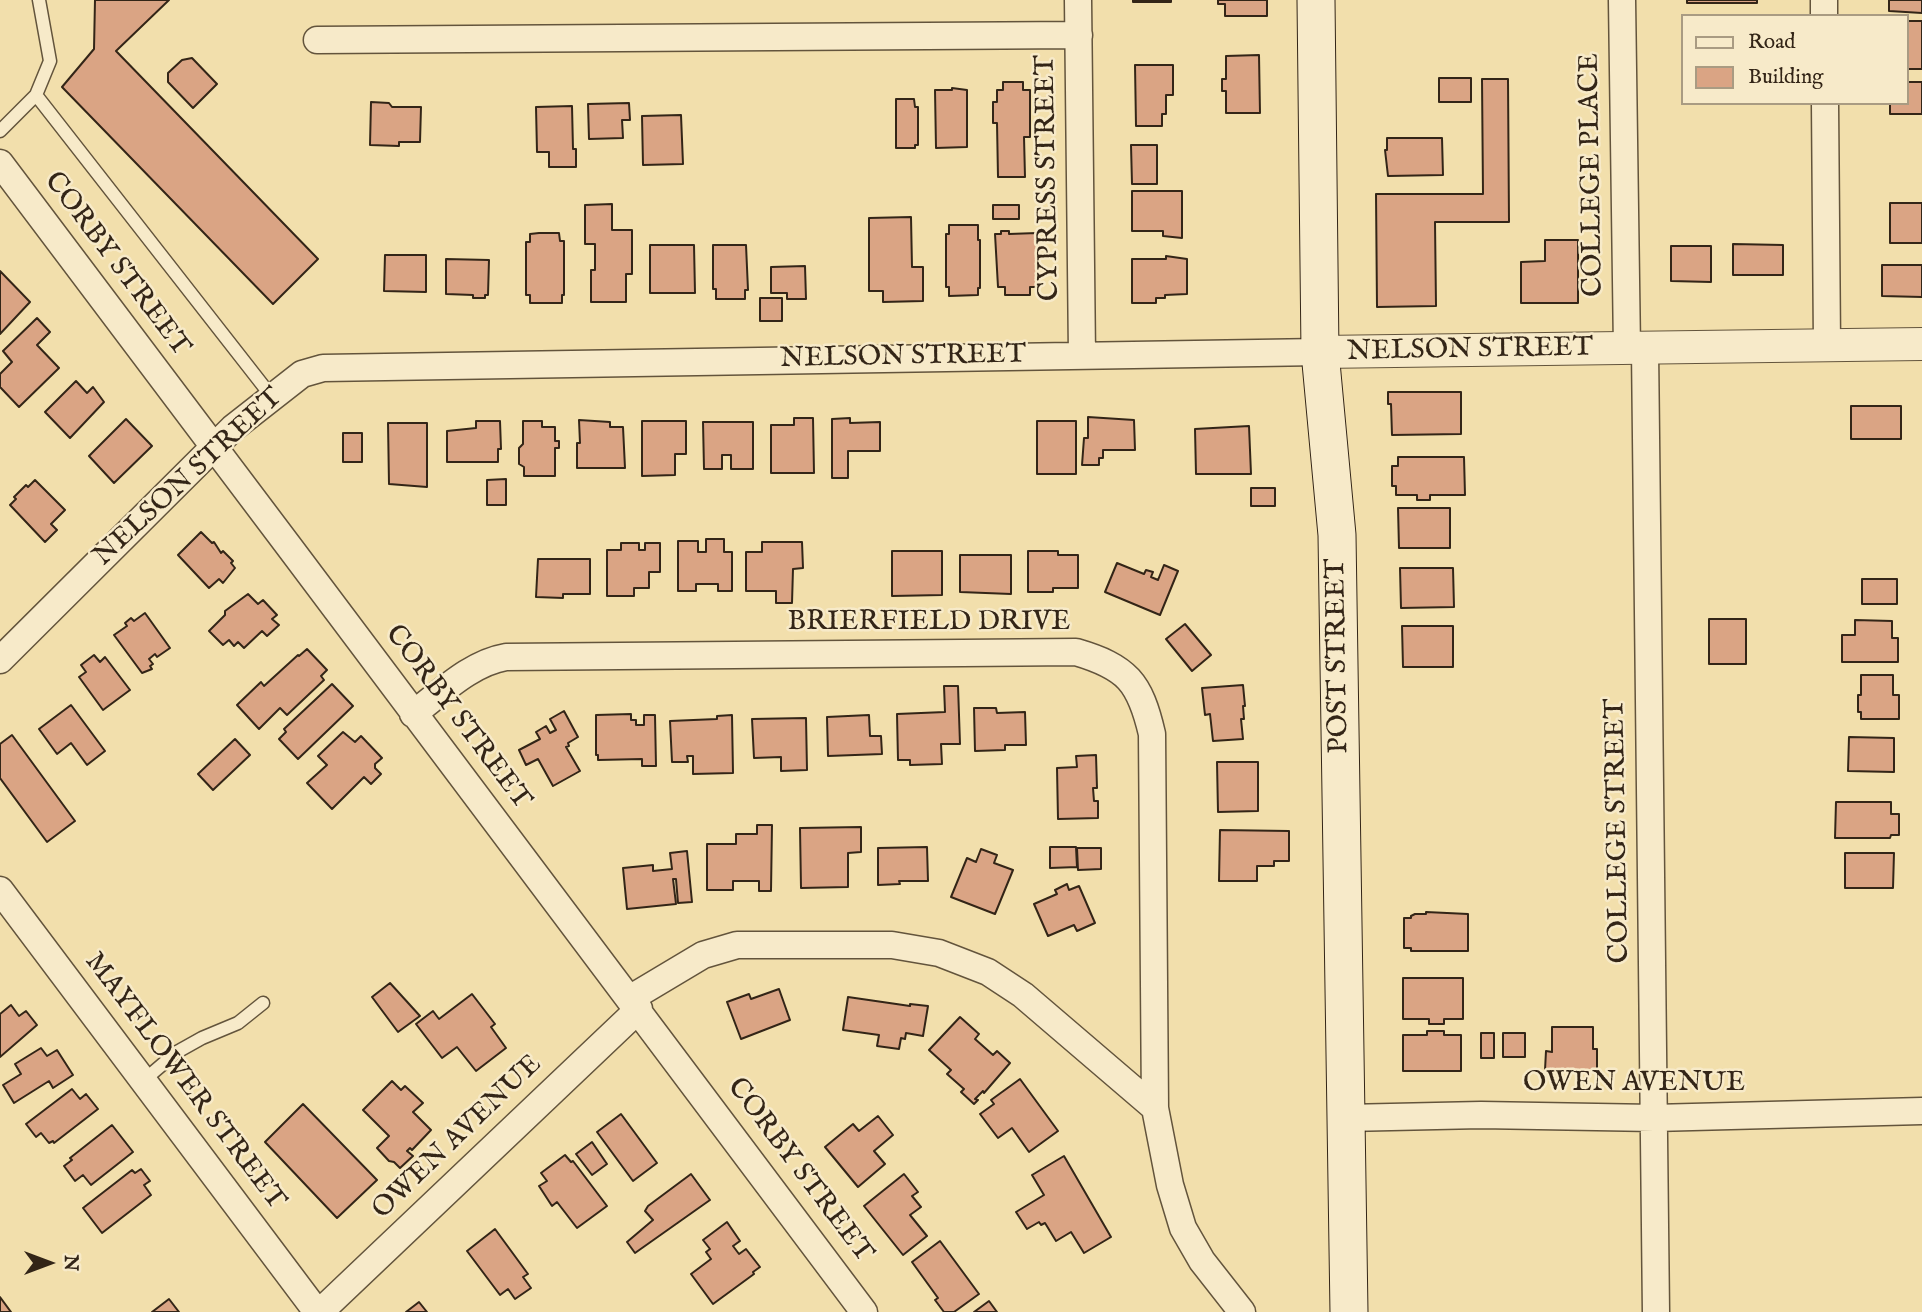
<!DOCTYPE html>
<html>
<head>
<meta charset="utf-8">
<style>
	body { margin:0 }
	#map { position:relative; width:1922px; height:1312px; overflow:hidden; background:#f2dfac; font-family:"IM FELL English",serif }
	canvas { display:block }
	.legend { position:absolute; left:1681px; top:14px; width:228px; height:91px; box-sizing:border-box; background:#f7eac9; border:2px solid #a99b82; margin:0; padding:9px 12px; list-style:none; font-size:21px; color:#332517 }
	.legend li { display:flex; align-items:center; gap:14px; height:35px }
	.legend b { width:35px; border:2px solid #a99b82 }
	.north { position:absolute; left:14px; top:1228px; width:70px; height:70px; -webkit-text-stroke:5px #f7eac9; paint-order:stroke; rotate:90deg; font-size:19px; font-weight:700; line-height:28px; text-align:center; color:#332517 }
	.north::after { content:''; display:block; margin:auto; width:24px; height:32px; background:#332517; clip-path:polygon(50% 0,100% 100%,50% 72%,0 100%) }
</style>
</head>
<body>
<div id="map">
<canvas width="1922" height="1312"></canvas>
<ul class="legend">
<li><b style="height:9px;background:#f7eac9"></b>Road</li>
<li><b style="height:19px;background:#daa484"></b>Building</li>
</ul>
<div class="north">N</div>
</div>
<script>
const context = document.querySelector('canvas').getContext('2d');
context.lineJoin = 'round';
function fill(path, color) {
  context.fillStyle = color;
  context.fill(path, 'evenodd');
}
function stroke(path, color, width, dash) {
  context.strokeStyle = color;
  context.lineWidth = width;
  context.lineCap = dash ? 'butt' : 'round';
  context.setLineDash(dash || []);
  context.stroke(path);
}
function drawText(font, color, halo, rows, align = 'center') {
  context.font = font + ' "IM FELL English",serif';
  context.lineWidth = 5;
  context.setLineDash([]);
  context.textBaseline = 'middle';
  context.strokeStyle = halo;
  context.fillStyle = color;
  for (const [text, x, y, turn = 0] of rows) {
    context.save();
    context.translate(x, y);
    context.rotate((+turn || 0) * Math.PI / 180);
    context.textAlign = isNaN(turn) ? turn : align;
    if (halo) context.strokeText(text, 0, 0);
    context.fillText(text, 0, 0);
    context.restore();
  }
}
const building = new Path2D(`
	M95,0H169L116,51L318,259L273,304L62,87L94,49Z
	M1133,0H1171V2H1133Z
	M1218,0H1267V16H1225V4H1218Z
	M1687,0H1757V3H1687Z
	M1889,0H1922V13L1889,11Z
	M1906,21H1922V69H1906Z
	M1259,55L1260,113H1226V91H1222V79H1226V56Z
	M192,58L217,84L193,108L168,82V73L182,60Z
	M1135,65H1173V95H1166V114H1162V126H1136Z
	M1439,78H1471V102H1439Z
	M1482,79H1508L1509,222H1435L1436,306L1377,307L1376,194H1483Z
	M1003,82H1023V90H1030V137H1024L1025,177H998L997,123H993V102H997V90H1003Z
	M1906,82H1922V114H1890V103H1906Z
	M952,88L967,90V147L936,148L935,90H952Z
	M896,99H914L915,107H918V145H915V148H896Z
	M371,102L389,103L392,107H421L420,142H399V146L370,145Z
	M629,103L630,120H622L623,138L589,139L588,104Z
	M572,106L573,149H576V167H549V152H537L536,107Z
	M681,115L683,164L643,165L642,116Z
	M1387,138H1442L1443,175L1388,176L1385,150H1387Z
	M1131,145H1157V184H1132Z
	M1132,191H1182V238L1163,236V231H1132Z
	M1890,203H1922V243H1890Z
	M612,204V230H632V274H626V302H591V270H595V244H585V205Z
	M993,205H1019V219H993Z
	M911,217L912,267H923V301L883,302V291H869V218Z
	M949,225H978V240H980V288H978V295L949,296V287H946V234H949Z
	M1001,231H1009V234L1037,233L1038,287H1030V295H1005V287H998L995,234H1001Z
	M539,233H559L560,241H564V295H562V303H530V295H526V242H530V234Z
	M1545,240H1578V303H1521V262L1545,261Z
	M1733,244L1783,245V275H1733Z
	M650,245H694L695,293H650Z
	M713,245H746L748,290H745V299H716V289H713Z
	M1671,246H1711V282L1671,281Z
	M385,255H426V292L384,291Z
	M1166,256L1187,259V294L1165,295V298H1156V303H1132V259H1166Z
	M446,259L489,260L488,295H485V298H473V295L446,294Z
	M1882,265H1922V297L1882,296Z
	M805,266L806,299H787V293H771V267Z
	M0,271L30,302L0,334Z
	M760,298H782V321H760Z
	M37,318L50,332L37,345L59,368L19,407L0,387V374L12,362L3,351Z
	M76,381L87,393L93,387L104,402L70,438L45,412Z
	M1388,392H1461V434L1392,435L1391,404H1388Z
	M1851,406H1901V439H1851Z
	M1088,417L1134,420L1135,450H1103V458H1099V465H1082L1084,438H1088Z
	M794,418H813L814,473H771V425H794Z
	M850,418V423L880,422V451H848V478H832V419Z
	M126,419L152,446L114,483L89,456Z
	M579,420L610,422V427H623L625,468H577V443H580Z
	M476,421H500L501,449H498V462H447V431L476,428Z
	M523,421H542V427H555V441H559V448H555V476H524V467L519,464V448L523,444Z
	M642,421H686V454H675V475L642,476Z
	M1037,421H1076V474H1037Z
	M703,422H753V469H731V455H722V469H704Z
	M388,423H427V487L389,484Z
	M1249,426L1251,474H1196L1195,429Z
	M343,433H362V462H343Z
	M1398,457H1464L1465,495H1430V500H1417V495H1396V486H1392V466H1398Z
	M506,479V505H487V480Z
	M35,480L65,510L51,524L57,530L45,542L10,505L16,499L14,497L26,485L28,487Z
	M1251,488H1275V506H1251Z
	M1398,508H1450V548H1399Z
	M201,532L212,543L214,542L221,553L223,551L233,561L231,563L235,568L223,583L219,579L209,588L178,555Z
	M706,539H724V552H732V591H718V584H696V591H678V541H698V552H706Z
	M762,542H802L803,568L793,569L792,603H776V591H746V552H762Z
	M621,543H639V550H645V543H660V572H649V588H634V596H607V550H621Z
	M892,551H942V595L892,596Z
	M1028,551H1058V555H1078V588H1053V592H1028Z
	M960,555H1011V594L960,592Z
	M538,559H590V594H563V598L536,597Z
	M1117,563L1144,574L1146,570L1153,572L1151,577L1158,580L1164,565L1178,571L1160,615L1105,592Z
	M1400,568H1453L1454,607L1401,608Z
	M1862,579H1897V604H1862Z
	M248,594L258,604L263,600L277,615L272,619L279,625L267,636L262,631L244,648L238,642L234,646L229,640L223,645L209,631L225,615V611Z
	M145,613L170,648L157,657L155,654L149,659L153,664L150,666L152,669L142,673L114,635L127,626L125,623L131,618L134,621Z
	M1709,619H1746V664H1709Z
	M1855,620L1892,621V638H1898V662H1842V635H1855Z
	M1185,624L1211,655L1192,671L1166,639Z
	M1402,626H1453V667H1403Z
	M307,649L327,670L321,676L324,680L287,715L280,708L259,729L237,705L261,682L264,686L298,655L299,656Z
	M94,655L100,662L105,657L130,690L103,710L79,677L86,672L81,665Z
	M1861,675H1893V695H1899V719H1861V712H1858V695H1861Z
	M332,684L353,706L298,759L279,739L286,732L284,729Z
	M1243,685L1245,706H1243L1244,719H1241L1243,739L1213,741L1210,714L1205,715L1202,688Z
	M944,686H958L960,744H941L942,764L910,765V760H898L897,714L945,712Z
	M71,705L105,751L87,765L71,743L57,754L39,729Z
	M974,708H996L997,713L1025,712L1026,745H1005V750L975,751Z
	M564,711L578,737L568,743L569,746L566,747L580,771L553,786L538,759L526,765L519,750L540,739L536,732L546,726L550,733L556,730L550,719Z
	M631,714V720H636V725H644V715H655L656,766H642V759L598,760V755H596V715Z
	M732,715L733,773L693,774V756H687L688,762H672L670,721L717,719V716Z
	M869,715L870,736H881L882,754L828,756L827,717Z
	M806,718L807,770L781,771V757L754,758L752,719Z
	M343,732L355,742L361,736L382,758L375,764V768L381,774L371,784L364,777L332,809L307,783L327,765L318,756Z
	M12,735L75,821L47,842L0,778V744Z
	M1849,737L1894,738V772L1848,771Z
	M235,739L250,755L213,790L198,774Z
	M1096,755L1097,788H1093L1094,801H1098V818L1058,819L1057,768L1077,767L1076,756Z
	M1217,762H1258V811L1218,812Z
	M1836,802H1891V814H1899V835H1891L1890,838H1835Z
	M757,825H772L771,891H759V881H733V890H707V844H736V834H757Z
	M861,827V852L848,853V887L801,888L800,828Z
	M1220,830L1289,831V861H1274V866H1257V881H1219Z
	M927,847L928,881H899L900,884L878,885V848Z
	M1050,847H1076L1077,867L1050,868Z
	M1077,848H1101V869L1078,870Z
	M981,849L997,855L994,863L1013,870L995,914L951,897L967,858L976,862Z
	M687,851L692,902L678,903L676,879H673L676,904L627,909L623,868L653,865V871L672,869L670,853Z
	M1845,853H1894L1893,888H1845Z
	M1067,884L1069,890L1079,886L1095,923L1077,931L1074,925L1048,936L1034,904L1057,894L1055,890Z
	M1426,912L1468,914V951H1411V948H1404V918H1411V916L1415,914H1426Z
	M1403,978H1463V1019H1444V1024H1429V1019H1403Z
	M390,983L420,1016L398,1032L372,997Z
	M779,989L790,1020L741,1039L727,1002L749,994L751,999Z
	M472,994L495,1024L491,1027L506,1048L476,1071L457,1047L442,1058L416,1024L433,1011L439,1019Z
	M848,997L910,1006V1004L928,1006L923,1036L906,1033L905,1039L901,1038L899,1049L877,1046L879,1035L843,1030Z
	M11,1005L19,1016L26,1011L37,1025L0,1057V1014Z
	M960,1017L979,1034L975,1039L993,1055L997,1051L1010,1063L984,1093L983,1091L975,1099L978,1100L974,1104L961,1092L964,1089L947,1074L951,1070L929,1050Z
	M1552,1027H1593V1049H1597V1072H1550V1070H1545L1546,1051L1552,1052Z
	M1427,1031H1444V1035H1461V1071H1403V1035H1427Z
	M1481,1033H1494V1058H1481Z
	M1503,1033H1525V1057H1503Z
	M41,1048L47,1056L57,1050L73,1075L53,1088L49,1081L14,1103L3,1085L21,1074L15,1064Z
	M1020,1079L1058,1131L1029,1152L1012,1128L998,1138L980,1114L994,1104L991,1100Z
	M392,1081L401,1090L405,1086L423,1103L413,1112L431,1130L412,1150L410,1148L407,1151L413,1156L400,1168L394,1162L389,1161L377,1148L389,1136L363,1110Z
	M72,1089L80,1099L86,1094L98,1109L54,1143L53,1141L49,1143L41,1133L36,1137L26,1124Z
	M303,1104L377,1180L337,1218L265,1142Z
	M621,1114L657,1163L633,1181L597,1132Z
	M878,1116L893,1135L874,1151L885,1164L858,1187L825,1147L853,1124L859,1131Z
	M112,1125L133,1152L91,1185L83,1175L75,1181L64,1166L72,1160L70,1158Z
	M592,1142L607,1164L592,1175L576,1154Z
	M565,1155L571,1162L573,1161L607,1206L577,1228L557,1202L552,1206L539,1186L547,1181L541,1173Z
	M1064,1156L1111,1237L1084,1253L1071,1232L1056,1241L1045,1223L1041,1225L1039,1222L1027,1229L1016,1212L1044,1195L1032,1175Z
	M141,1169L150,1181L144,1185L151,1195L102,1233L83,1208L132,1170L135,1173Z
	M691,1174L710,1200L635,1253L627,1242L653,1220L645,1211L648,1206Z
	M904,1174L918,1192L912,1196L921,1207L910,1215L927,1236L903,1255L864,1206Z
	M727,1222L740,1241L733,1246L739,1254L746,1249L760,1267L753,1272L754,1274L713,1304L691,1274L711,1259L706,1252L710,1249L703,1240Z
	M495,1229L528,1274L523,1277L531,1288L515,1299L508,1289L500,1295L467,1251Z
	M940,1241L979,1294L954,1312H944L935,1300L938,1298L912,1262Z
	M0,1297L11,1312H0Z
	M169,1299L179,1312H152Z
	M989,1301L997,1312H974Z
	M419,1302L427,1312H406Z`);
fill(building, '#daa484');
stroke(building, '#332517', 2);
const service = new Path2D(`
	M36,95L272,397
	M0,131L36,95L50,61L39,0
	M143,1081L177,1052L202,1038L238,1023L263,1003`);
const minor = new Path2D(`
	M1078,0L1082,355
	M1622,0L1627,349
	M1824,0V16
	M317,40L1079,35
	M1825,103L1827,345
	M0,163C288,546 578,928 864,1312
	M1645,349L1656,1312
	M0,660L233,428L302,374L323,368L1320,352
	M413,714C442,692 471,663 506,657L1076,652C1127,667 1140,682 1152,734L1155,1108L1170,1185L1183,1228L1202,1261L1242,1312
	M0,890L317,1312
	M631,998L703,955L737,945H892L939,953L988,972L1023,995L1155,1108
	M1346,1118L1481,1115L1654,1118L1922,1111
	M320,1312L639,1009`);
const tertiary = new Path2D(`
	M1320,352L1922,344`);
const secondary = new Path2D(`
	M1316,0L1320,352L1337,535L1349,1312`);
stroke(service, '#63543c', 15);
stroke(minor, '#63543c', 29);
stroke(tertiary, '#63543c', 34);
stroke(secondary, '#332517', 39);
stroke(service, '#f7eac9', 12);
stroke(minor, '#f7eac9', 26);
stroke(tertiary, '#f7eac9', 32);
stroke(secondary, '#f7eac9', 37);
drawText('28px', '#332517', '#f7eac9', [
	["COLLEGE PLACE",1593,175,-91],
	["CYPRESS STREET",1049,178,-91],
	["CORBY STREET",116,265,53],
	["NELSON STREET",1470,351,-1],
	["NELSON STREET",903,358,-1],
	["NELSON STREET",189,478,-43],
	["BRIERFIELD DRIVE",929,623],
	["POST STREET",1339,656,-91],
	["CORBY STREET",457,718,53],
	["COLLEGE STREET",1619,831,-91],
	["MAYFLOWER STREET",184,1082,53],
	["OWEN AVENUE",1634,1084],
	["OWEN AVENUE",458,1138,-44],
	["CORBY STREET",799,1171,53]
]);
</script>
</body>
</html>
